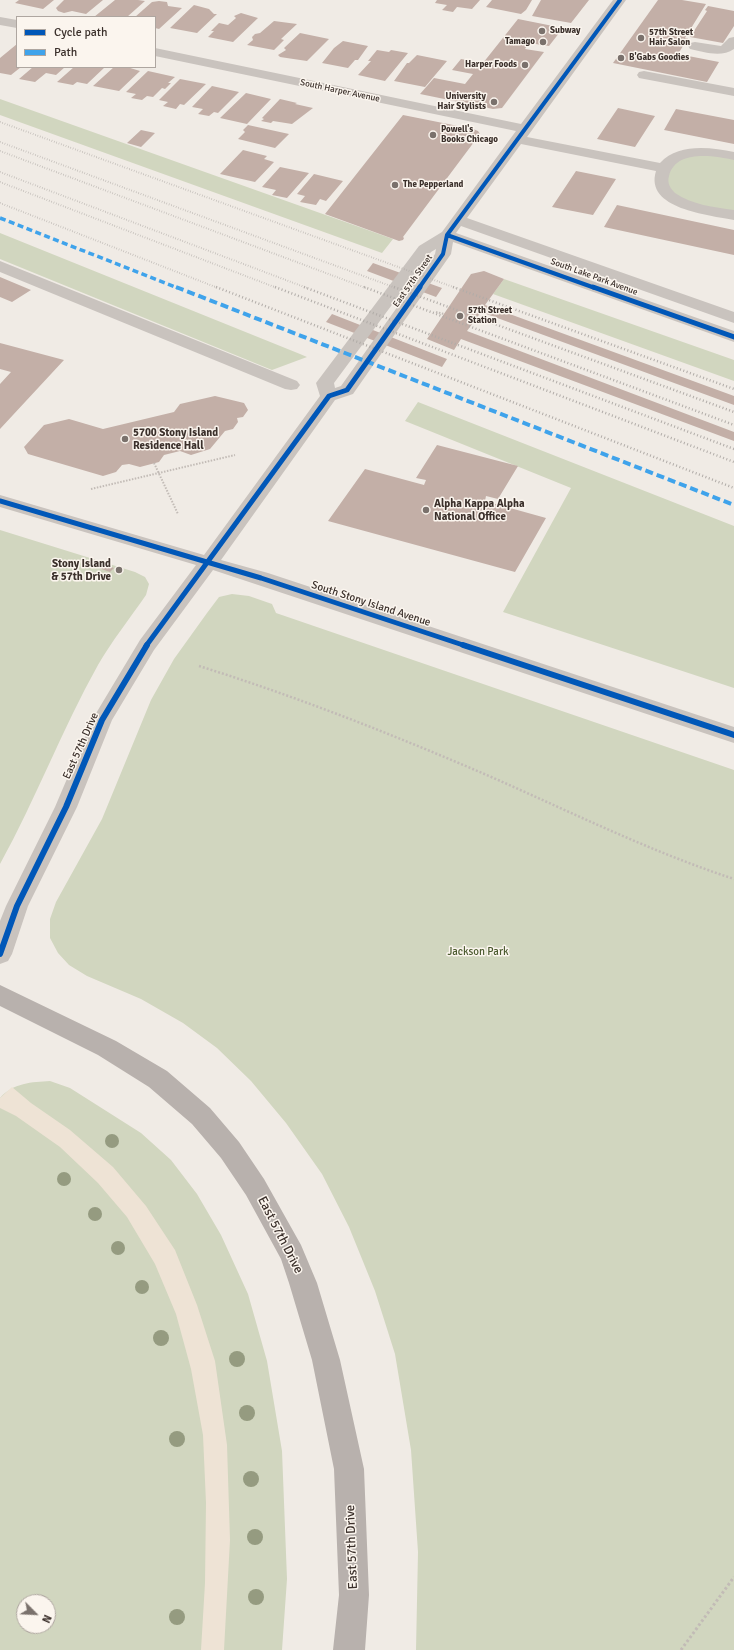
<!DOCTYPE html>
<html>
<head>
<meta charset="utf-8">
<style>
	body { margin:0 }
	#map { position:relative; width:734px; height:1650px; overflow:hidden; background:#f0ebe5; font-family:Signika,sans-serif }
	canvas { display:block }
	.legend { position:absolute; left:16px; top:16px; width:140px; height:52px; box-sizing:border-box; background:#fbf5ee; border:1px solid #aea6a0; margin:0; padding:5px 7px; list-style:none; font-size:12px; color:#3b302b }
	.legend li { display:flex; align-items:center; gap:8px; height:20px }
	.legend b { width:20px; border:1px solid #aea6a0 }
	.north { position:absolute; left:16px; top:1594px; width:40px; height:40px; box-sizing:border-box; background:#fbf5ee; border:1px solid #aea6a0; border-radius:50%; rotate:114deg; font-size:11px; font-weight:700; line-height:16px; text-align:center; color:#3b302b }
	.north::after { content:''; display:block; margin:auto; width:14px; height:18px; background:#7a716c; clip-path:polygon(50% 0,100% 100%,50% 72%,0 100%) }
</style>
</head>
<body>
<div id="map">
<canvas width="734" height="1650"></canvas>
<ul class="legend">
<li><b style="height:5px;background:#0057b8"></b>Cycle path</li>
<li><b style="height:5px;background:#3fa3eb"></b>Path</li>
</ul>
<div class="north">N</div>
</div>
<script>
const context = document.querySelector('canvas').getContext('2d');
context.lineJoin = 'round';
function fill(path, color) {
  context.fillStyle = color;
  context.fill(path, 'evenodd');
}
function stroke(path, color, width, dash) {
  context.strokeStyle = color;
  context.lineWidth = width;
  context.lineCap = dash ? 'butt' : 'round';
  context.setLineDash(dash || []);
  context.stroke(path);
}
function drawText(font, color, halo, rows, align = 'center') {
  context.font = font + ' Signika,sans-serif';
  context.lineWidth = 3;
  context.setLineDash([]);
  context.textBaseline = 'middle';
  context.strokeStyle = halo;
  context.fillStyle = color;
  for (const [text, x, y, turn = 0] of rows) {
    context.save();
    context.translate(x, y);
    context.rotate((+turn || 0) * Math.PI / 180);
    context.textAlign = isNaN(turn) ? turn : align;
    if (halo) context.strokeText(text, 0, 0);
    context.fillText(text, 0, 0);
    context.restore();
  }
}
fill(new Path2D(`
	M0,99L393,239L382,253L0,115Z
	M686,154L734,156V215L679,201L661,175Z
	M0,233L300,354L307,357L272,370L0,259Z
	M504,279L734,360V381L493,294Z
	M418,402L734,526V688L503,612L571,488L405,421Z
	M0,530L135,572L145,577L149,584L146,595C130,618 112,641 98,665C62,729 36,799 0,864Z
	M232,594L249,596L272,604L276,613L734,770V1650H416L418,1552L411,1450L395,1354L375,1291L349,1227L322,1174L286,1123L251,1081L217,1048L183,1023L141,999L87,976L69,965L58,953L50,938V919L56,902L102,819L151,700L174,659L207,613L219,597Z
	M50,1081L70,1088L141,1133L171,1160L197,1194L221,1235L248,1294L267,1361L282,1451L287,1579L282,1650H0V1098C13,1083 32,1082 50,1081ZM24,1602H48V1626H24Z`), '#d1d6bf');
fill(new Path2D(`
	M12,1087L31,1103L70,1130L113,1167L146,1206L175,1250L197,1305L215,1361L227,1445L230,1540L224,1650H201L205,1583L206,1503L203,1435L191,1369L176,1314L155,1264L127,1217L98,1183L60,1147L16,1116L0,1108V1098Z`), '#eee3d5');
fill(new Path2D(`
	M19,0H54L43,9L15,3Z
	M64,0H103L86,14L72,11L64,13L58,11L56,8Z
	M115,0H138L145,1L127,17H94Z
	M437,0H480L472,9L457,7L453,12L442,10L447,5L435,3Z
	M492,0H532L526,10L521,14L486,7Z
	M541,0H589L571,23L532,16Z
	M658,0H682L706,4L685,38H688L678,54L719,62L707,82L613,63Z
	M159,1L167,2L168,6L182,8L159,29L155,28V17H135L152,2Z
	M194,5L209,9L214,14H217L197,33L170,28Z
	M708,6L734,11V26L723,43L690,37L707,11L705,10Z
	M241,13L258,18L233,42L208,37L214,31H211L219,23L228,25L236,18L234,16Z
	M518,19L563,28L549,46L529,43L525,49L544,52L502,108L493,109L420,94L434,78L465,84L473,74L452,70L461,59L483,63Z
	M274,21L297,24L281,39L284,40L274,50L247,45L253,40L252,37L255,34L260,33Z
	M300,33L329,39L307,61L280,57L278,55L286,50L284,48Z
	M343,41L368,46L358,60H355L348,68L322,63L334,48Z
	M17,44V67H21L11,75L0,73V58Z
	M377,50L389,52L391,50L408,53L385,81L358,75L371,61H368Z
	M417,55L447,61L425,87L394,81L407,63H409Z
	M33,67H65L56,75L46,73L35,82L19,79Z
	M74,67H105L87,84L77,82L73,85L57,82Z
	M114,67H127L140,71L119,91L93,86Z
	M148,71L175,77L168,83H171L165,89L162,88L153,97L147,96L142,100L131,98L136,94L126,92Z
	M180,79L206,84L184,105L180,104L176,109L163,106L168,102L159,100Z
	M212,86L239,92L218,113L214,112L209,116L198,114L203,109L192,107Z
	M246,93L271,99L247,124L220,118Z
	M280,99L297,103L295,104L313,108L292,124L273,121L271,123L261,121L264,119L262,118Z
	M618,108L655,116L635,147L597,139Z
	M676,109L734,120V144L664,130Z
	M403,115L473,129L478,131L480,134L403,237L404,238L403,240L399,241L325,214Z
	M248,125L289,134L275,148L238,139L245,132L243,130Z
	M141,130L155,133L141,147L127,143Z
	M243,150L267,156L264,159L274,162L255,182L220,174Z
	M280,167L309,173L287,198L272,195L276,190L262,187Z
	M576,171L616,179L593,215L552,207Z
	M314,174L343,181L326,201L320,199L316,205L300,202L305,196L297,194Z
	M617,205L734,230V255L604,227Z
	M373,263L442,288L436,297L367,271Z
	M484,271L504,279L485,305L734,396V405L481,312L467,331L734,432V441L461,339L454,350L427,339L471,274Z
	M0,277L31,290L12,302L0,297Z
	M332,314L447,359L442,367L326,322Z
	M0,343L64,360L0,429V384L11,372L0,369Z
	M215,396L244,403L248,410L243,417L237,418L238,422L233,429L225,431L210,449L191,455L180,451L164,455L159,462L140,467L129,464L122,465L116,472L103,476L28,454L24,447L44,425L69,419L103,429L174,412L180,404Z
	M437,445L518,466L498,499L486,496L485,501L546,518L515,572L328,521L365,469L424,485L426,480L416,478Z
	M97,562L114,568L110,572L93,566Z`), '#c3afa7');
stroke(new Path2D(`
	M436,312L444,314
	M154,463L178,514
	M91,489L235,455`), '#c2bbb6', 2, [1.5, 1.5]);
stroke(new Path2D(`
	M199,666C298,697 394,735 489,776C571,812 649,851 734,879`), '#c2bbb6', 2.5, [2, 2]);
stroke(new Path2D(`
	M681,1650L734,1577`), '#c2bbb6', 3, [2.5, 2.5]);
fill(new Path2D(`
	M613,0H626L527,137L660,163C678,143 710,147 734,152V160C714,156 676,149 669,176C667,183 670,188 675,193C692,205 714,207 734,210V220C709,215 644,209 656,171L521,144L467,218L734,312V323L461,226L456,233L734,331V342L453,242L451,254L353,394L335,400L221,560L268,573L734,727V743L213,570L154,650L112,720L77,807L28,906L12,954L8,961L0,964V921L6,906L55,807L92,720L140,640L196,565L0,507V495L204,555L320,396L316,383L319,379L419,246L442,232L516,131L155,56V48L521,124ZM436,249L435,254L341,386L335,388L334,383L431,252Z
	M0,17L17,20V28L0,25Z
	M734,37V49C721,58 704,52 690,49L688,46L690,43L695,42L721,46L729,38Z
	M644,71L734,88V96L639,78L637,75L639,72Z
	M0,261L297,381L300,385L297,389L291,390L285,389L0,272Z`), '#c9c3be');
fill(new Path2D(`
	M0,985L116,1041L167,1071L210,1108L239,1142L264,1179L301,1245L317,1283L340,1360L364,1469L369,1595L365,1650H333L339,1595L334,1469L312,1360L289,1283L281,1259L246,1195L221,1158L192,1124L149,1087L98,1055L0,1006Z`), '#b8b1ad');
stroke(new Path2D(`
	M0,122L456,288
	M0,142L396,288
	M0,151L366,288
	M0,172L307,288
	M0,182L277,288
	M0,203L218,288`), '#b1aca8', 2, [0.5, 2]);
stroke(new Path2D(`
	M216,287L734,488
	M275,287L734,462
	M304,287L734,449
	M364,287L734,425
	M394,287L734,412
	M453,287L734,389`), '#b1aca8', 2.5, [1, 2.5]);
stroke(new Path2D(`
	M0,218L178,288`), '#3fa3eb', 3.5, [6, 3.5]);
stroke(new Path2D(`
	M176,287L734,505`), '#3fa3eb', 4, [8, 4]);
stroke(new Path2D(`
	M447,235L595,288
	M419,288L443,254L447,235L620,0`), '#0057b8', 4);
stroke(new Path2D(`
	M593,287L734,337
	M0,501L261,578L466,646
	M146,646L329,396L347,390L420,287`), '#0057b8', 5);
stroke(new Path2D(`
	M463,645L734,735
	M0,954L17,906L66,807L102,720L147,645`), '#0057b8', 6);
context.fillStyle = '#959b80';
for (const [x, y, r] of [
	[112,1141,7],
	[64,1179,7],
	[95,1214,7],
	[118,1248,7],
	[142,1287,7],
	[161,1338,8],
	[237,1359,8],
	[247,1413,8],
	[177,1439,8],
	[251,1479,8],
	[255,1537,8],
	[256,1597,8],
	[177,1617,8]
]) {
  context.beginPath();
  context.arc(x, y, r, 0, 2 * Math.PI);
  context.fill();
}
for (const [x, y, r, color] of [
	[542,31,4,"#7a716c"],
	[641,38,4,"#7a716c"],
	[543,42,4,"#7a716c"],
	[621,58,4,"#7a716c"],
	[525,65,4,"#7a716c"],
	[494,102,4,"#7a716c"],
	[433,135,4,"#7a716c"],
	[395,185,4,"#7a716c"],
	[460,316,4,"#7a716c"],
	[125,439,4,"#7a716c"],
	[426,510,4,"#7a716c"],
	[119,570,4,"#7a716c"]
]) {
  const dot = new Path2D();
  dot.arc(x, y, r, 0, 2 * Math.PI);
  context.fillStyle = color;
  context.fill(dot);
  stroke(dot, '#fbf5ee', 1.5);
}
drawText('bold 9px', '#3b302b', '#fbf5ee', [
	["Subway",550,31],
	["57th Street",649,33],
	["Hair Salon",649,43],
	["Tamago",535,42,"right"],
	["B'Gabs Goodies",629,58],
	["Harper Foods",517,65,"right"],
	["University",486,97,"right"],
	["Hair Stylists",486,107,"right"],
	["Powell's",441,130],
	["Books Chicago",441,140],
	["The Pepperland",403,185],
	["57th Street",468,311],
	["Station",468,321]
], 'left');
drawText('9px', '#3b302b', '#fbf5ee', [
	["South Harper Avenue",340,91,12],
	["South Lake Park Avenue",594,277,20],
	["East 57th Street",413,281,-55]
]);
drawText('bold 11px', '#3b302b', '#fbf5ee', [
	["5700 Stony Island",133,433],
	["Residence Hall",133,446],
	["Alpha Kappa Alpha",434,504],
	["National Office",434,517],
	["Stony Island",111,564,"right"],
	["& 57th Drive",111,577,"right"]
], 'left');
drawText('11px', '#3b302b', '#fbf5ee', [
	["South Stony Island Avenue",371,604,18],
	["East 57th Drive",81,746,-66]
]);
drawText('11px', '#4a5a2e', '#fbf5ee', [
	["Jackson Park",478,952]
]);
drawText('13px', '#3b302b', '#fbf5ee', [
	["East 57th Drive",280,1235,63],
	["East 57th Drive",352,1547,-92]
]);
</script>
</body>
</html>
